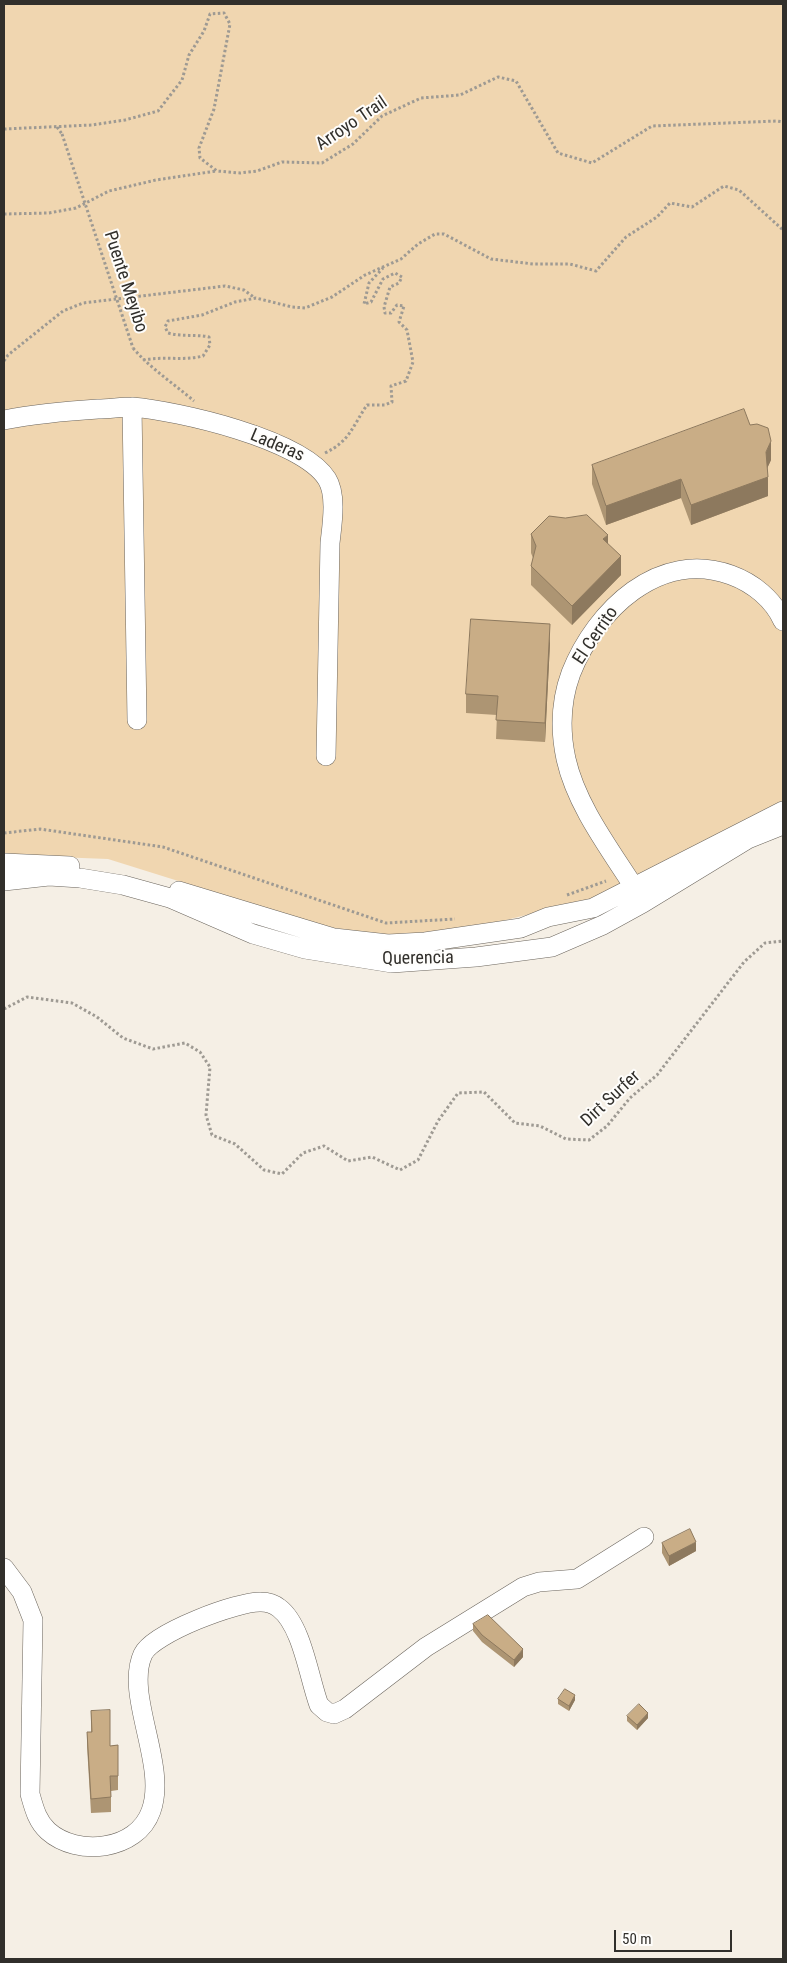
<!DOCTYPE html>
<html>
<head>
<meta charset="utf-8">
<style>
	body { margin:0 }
	#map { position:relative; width:787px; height:1963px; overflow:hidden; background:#f5efe5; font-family:"Roboto Condensed",sans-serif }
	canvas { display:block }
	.frame { position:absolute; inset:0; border:5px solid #312f2b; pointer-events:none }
	.scale { position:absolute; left:614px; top:1930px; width:118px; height:22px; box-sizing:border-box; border:2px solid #312f2b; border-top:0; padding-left:6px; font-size:15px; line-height:18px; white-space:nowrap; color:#312f2b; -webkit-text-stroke:4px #fefdfb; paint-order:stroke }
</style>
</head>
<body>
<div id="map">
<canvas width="787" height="1963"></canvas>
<div class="frame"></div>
<div class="scale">50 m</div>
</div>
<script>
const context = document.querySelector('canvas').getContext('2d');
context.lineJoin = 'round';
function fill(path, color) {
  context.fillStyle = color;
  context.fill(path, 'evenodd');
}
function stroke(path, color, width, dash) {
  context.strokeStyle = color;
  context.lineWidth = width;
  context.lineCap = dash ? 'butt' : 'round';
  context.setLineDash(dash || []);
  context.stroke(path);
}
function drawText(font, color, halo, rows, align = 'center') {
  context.font = font + ' "Roboto Condensed",sans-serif';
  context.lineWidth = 4;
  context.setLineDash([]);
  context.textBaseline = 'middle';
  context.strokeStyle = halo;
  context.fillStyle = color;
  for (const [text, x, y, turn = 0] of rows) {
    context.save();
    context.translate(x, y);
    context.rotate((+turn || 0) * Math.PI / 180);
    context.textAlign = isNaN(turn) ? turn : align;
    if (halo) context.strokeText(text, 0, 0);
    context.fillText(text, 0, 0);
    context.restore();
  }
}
fill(new Path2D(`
	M4,4H783V806L598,897L478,927L394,937L322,926L108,859L4,855Z`), '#f0d6b0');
const minor = new Path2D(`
	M132,407L137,720
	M4,420C35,414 66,411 98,409C109,409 121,407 132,407C178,411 302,439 327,479C337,495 332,525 330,543L326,756
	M4,863L70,866
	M4,881L49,876L80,878L123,885L170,898L253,934L305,949L392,963L476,957L552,947L603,925L643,903L748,839L783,825
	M179,891L334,938L388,944L425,942L521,928L548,917L593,908L783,811
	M639,895C613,853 577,808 566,759C560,731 561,700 571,673C596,610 659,549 731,575C753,583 773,599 783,621
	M4,1568L22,1592L33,1620L30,1794C34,1808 37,1821 48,1831C77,1857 137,1851 151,1811C168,1765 124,1695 143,1654C153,1633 238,1601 261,1602C267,1602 274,1604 279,1608C302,1625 309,1678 319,1705L327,1712L334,1714L345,1709L426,1647L523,1587L539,1582L577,1579L644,1537`);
stroke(minor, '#6b655d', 20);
stroke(new Path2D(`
	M57,127L62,134
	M4,129L92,125L125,120L158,111L182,80L189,55L204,31L210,14L224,13L230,24L214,109L199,148L200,158L217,171L240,173L257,171L282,162L322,163L353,144L382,116L421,98L460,95L498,77L516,81L558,153L592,163L652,126L777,121L783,122
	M4,214L49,213L76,208L109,191L156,180L216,171
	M133,348C151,369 173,383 194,401
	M143,360C164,356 183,361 203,356L210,345L209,337C195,334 182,337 168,333L165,327L168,321L202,315L235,302L256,298L292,307L305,308L332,297L365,275L401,259L418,244L435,234H444L491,259L533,264H570L596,271L626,237L657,217L670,203L692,207L724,186L739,190L783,230
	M4,361L8,355L63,311L83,303L225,286L244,290L255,298
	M325,453C350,441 352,427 367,405H385L392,402L391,386L406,381L413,362L407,330L399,322L404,306L397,305L391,313H385L384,307L390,287L399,283L402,277L395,273L383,279L371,302L364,304L369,283L383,268
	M4,833L40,829L163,847L386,923L455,919
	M567,895L606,881
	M4,1009L27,997L72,1003L97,1017L123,1038L153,1049L185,1043L200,1052L210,1067L206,1115L212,1135L235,1144L264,1170L282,1174L303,1153L324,1146L348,1161L372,1157L400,1170L418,1160L438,1121L458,1093L484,1092L515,1123L540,1126L566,1139L589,1140L607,1126L630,1098L657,1075L744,962L765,943L783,941`), '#9e9a93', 3, [2.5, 2.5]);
stroke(minor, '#fff', 19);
stroke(new Path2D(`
	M62,134L133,348`), '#9e9a93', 3, [2.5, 2.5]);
fill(new Path2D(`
	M771,460L767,468L768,496L691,525L681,498L606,525L592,484V465Z
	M531,534L608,544L621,575L572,625L531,585V566L533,558L531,553Z
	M550,643L545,742L496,739L497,715L466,713V694Z
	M662,1543L696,1551L669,1566L662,1553Z
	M473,1624L523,1657L514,1667L482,1642L473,1631Z
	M558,1699L575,1700L569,1711L558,1704Z
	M91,1711L110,1746L118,1745V1790L111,1791V1812L91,1813L87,1746V1732H91Z
	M627,1716L648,1718L637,1730L627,1721Z`), '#ad9573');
fill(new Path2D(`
	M771,441V460L766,471V452Z
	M768,477V496L691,525V505Z
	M681,479V498L606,525V506Z
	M608,535V554L603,539Z
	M621,556V575L572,625V606Z
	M550,624V643L545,742V723Z
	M696,1542V1551L669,1566V1556Z
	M523,1649V1657L514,1667V1660Z
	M575,1695V1700L569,1711V1706Z
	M648,1713V1718L637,1730V1725Z`), '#8d795e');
const building = new Path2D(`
	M744,409L750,425L757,424L768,428L771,441L766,452L768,477L691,505L681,479L606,506L592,465Z
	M587,515L608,535L603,539L621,556L572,606L531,566L536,546L531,534L549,516L565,518Z
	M471,619L550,624L545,723L496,720L498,696L466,694Z
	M690,1529L696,1542L669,1556L662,1543Z
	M488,1615L523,1649L514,1660L482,1635L473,1624Z
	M565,1689L575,1695L569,1706L558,1699Z
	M639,1704L648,1713L637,1725L627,1716Z
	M110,1710V1746L118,1745V1776H110L111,1797L91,1799L87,1732H92L91,1711Z`);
fill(building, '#c9ad86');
stroke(building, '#8d795e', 1);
drawText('18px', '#312f2b', '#fefdfb', [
	["Arroyo Trail",352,124,-34],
	["Puente Meyibo",125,282,72],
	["Laderas",277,446,23],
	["El Cerrito",596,636,-56],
	["Querencia",418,959,-1],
	["Dirt Surfer",611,1099,-43]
]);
</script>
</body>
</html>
